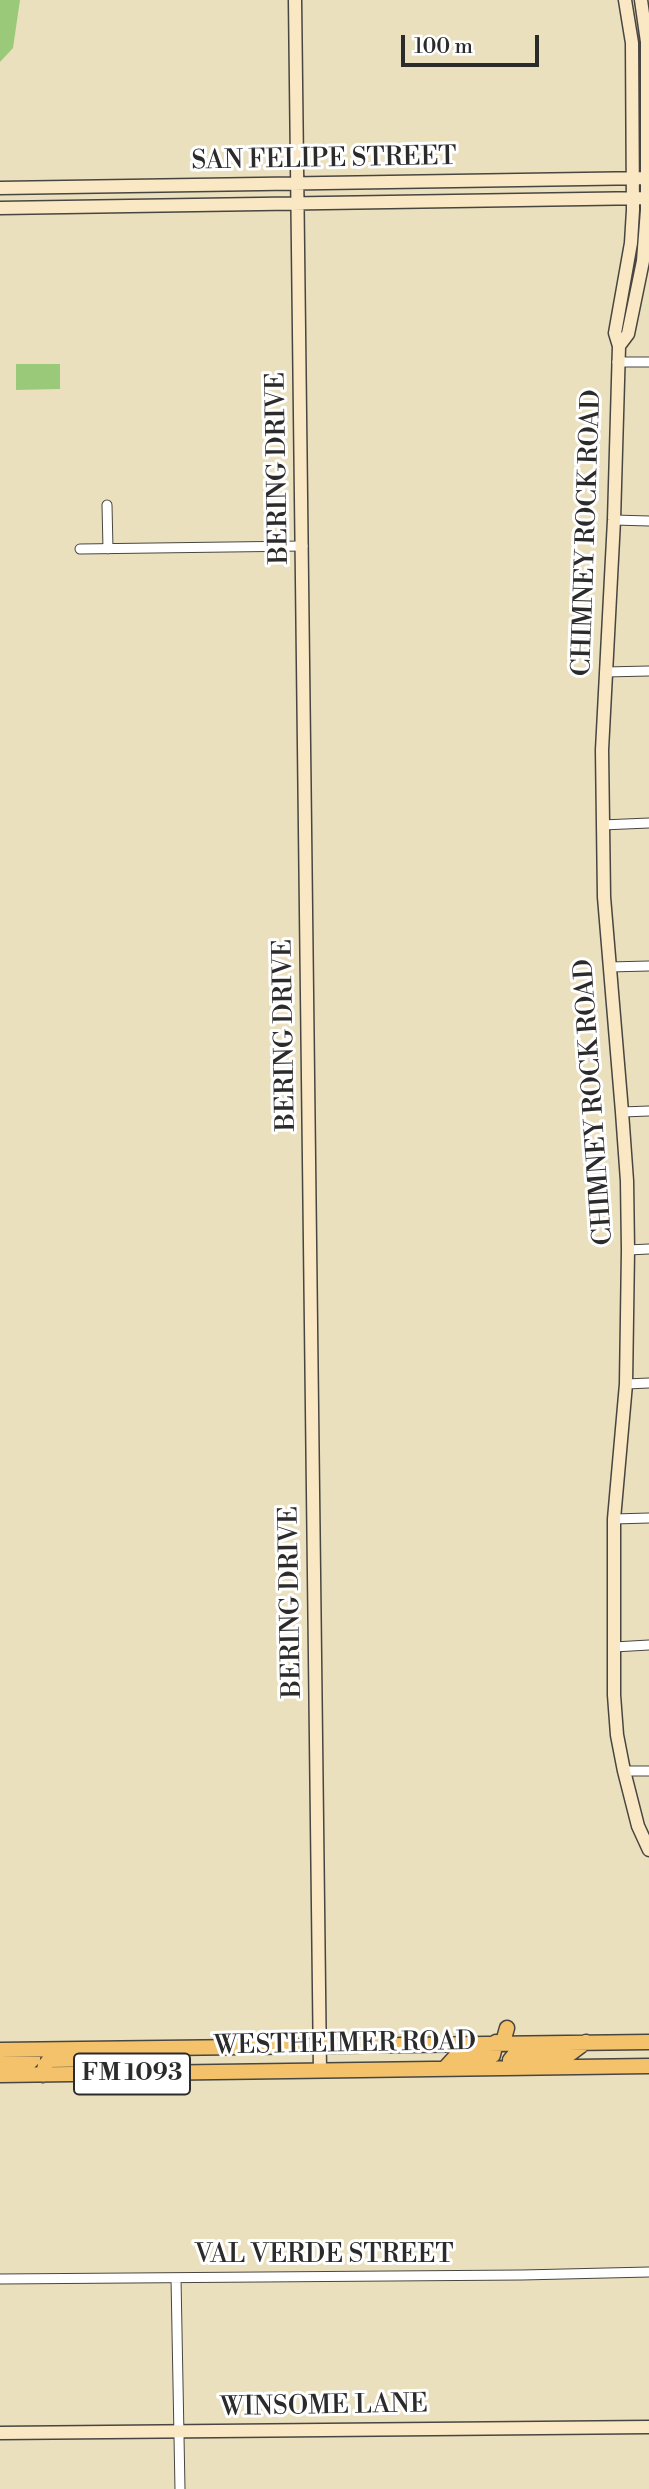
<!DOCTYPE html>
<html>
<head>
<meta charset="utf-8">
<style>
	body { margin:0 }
	#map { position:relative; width:649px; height:2489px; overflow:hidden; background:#eae0be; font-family:"Libre Bodoni",serif }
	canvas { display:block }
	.scale { position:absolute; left:401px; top:35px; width:138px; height:32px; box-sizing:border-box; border:4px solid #2b2b2b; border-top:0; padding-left:9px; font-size:21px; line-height:24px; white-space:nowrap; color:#2b2b2b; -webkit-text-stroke:5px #fff; paint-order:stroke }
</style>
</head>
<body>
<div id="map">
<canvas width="649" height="2489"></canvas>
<div class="scale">100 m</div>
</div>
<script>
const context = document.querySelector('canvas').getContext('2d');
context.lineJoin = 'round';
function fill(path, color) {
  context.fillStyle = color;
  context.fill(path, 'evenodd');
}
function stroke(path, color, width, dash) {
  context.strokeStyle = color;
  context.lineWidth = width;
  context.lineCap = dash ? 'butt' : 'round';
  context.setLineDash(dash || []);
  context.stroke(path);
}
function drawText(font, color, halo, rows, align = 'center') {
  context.font = font + ' "Libre Bodoni",serif';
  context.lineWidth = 6;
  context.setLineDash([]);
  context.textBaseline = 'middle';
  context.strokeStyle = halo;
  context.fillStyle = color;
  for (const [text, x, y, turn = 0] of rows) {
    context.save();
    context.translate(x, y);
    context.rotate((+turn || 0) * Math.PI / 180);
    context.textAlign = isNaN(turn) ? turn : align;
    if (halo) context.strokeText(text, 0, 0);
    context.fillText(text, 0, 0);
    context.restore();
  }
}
fill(new Path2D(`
	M0,0H20L13,48L0,62Z
	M16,364H60V389L16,390Z`), '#9aca79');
const street = new Path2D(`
	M617,362H649
	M107,505L108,549
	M614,520L649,521
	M80,549L303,546
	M605,672L649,671
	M602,825L649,823
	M609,967L649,966
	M622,1112L649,1111
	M628,1250L649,1249
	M626,1384L649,1383
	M614,1519L649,1518
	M614,1647L649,1645
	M624,1771H649
	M176,2278L180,2489
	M0,2279L522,2275L649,2272`);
const secondary = new Path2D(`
	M295,0L320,2070
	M625,0L632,43L633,210L631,243L615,333L619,346L614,520L602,750L604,897L622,1112L627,1181L628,1250L626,1384L614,1519V1695L617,1735L624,1771L638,1826L649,1850
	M0,188L649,178
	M0,208L649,198
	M619,346L628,334L643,261L647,210V42L641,0
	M0,2433L649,2427`);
const primary = new Path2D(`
	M503,2042L507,2028
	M0,2050L649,2042
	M0,2063L30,2062L33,2059L34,2050
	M510,2067V2060L515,2054H570L586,2042
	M445,2068L456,2056L493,2055L496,2042
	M0,2075L649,2066
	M43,2075L45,2065L49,2060L105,2059`);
stroke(street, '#484641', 11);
stroke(secondary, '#484641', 15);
stroke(primary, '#484641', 17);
stroke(street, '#fff', 9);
stroke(secondary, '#fae7c3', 12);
stroke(primary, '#f3c26a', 14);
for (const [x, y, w] of [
	[132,2074,116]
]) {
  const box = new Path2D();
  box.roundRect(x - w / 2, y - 20.5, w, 41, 5);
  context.fillStyle = '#fff';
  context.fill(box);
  stroke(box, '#2b2b2b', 2);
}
drawText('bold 24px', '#2b2b2b', null, [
	["FM 1093",132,2074]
]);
drawText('26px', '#2b2b2b', '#fff', [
	["SAN FELIPE STREET",324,160,-1],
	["BERING DRIVE",279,468,-91],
	["CHIMNEY ROCK ROAD",588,533,-88],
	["BERING DRIVE",286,1035,-91],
	["CHIMNEY ROCK ROAD",595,1102,-94],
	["BERING DRIVE",292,1602,-91],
	["WESTHEIMER ROAD",345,2045,-1],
	["VAL VERDE STREET",324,2256],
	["WINSOME LANE",324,2407,-1]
]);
</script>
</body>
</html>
